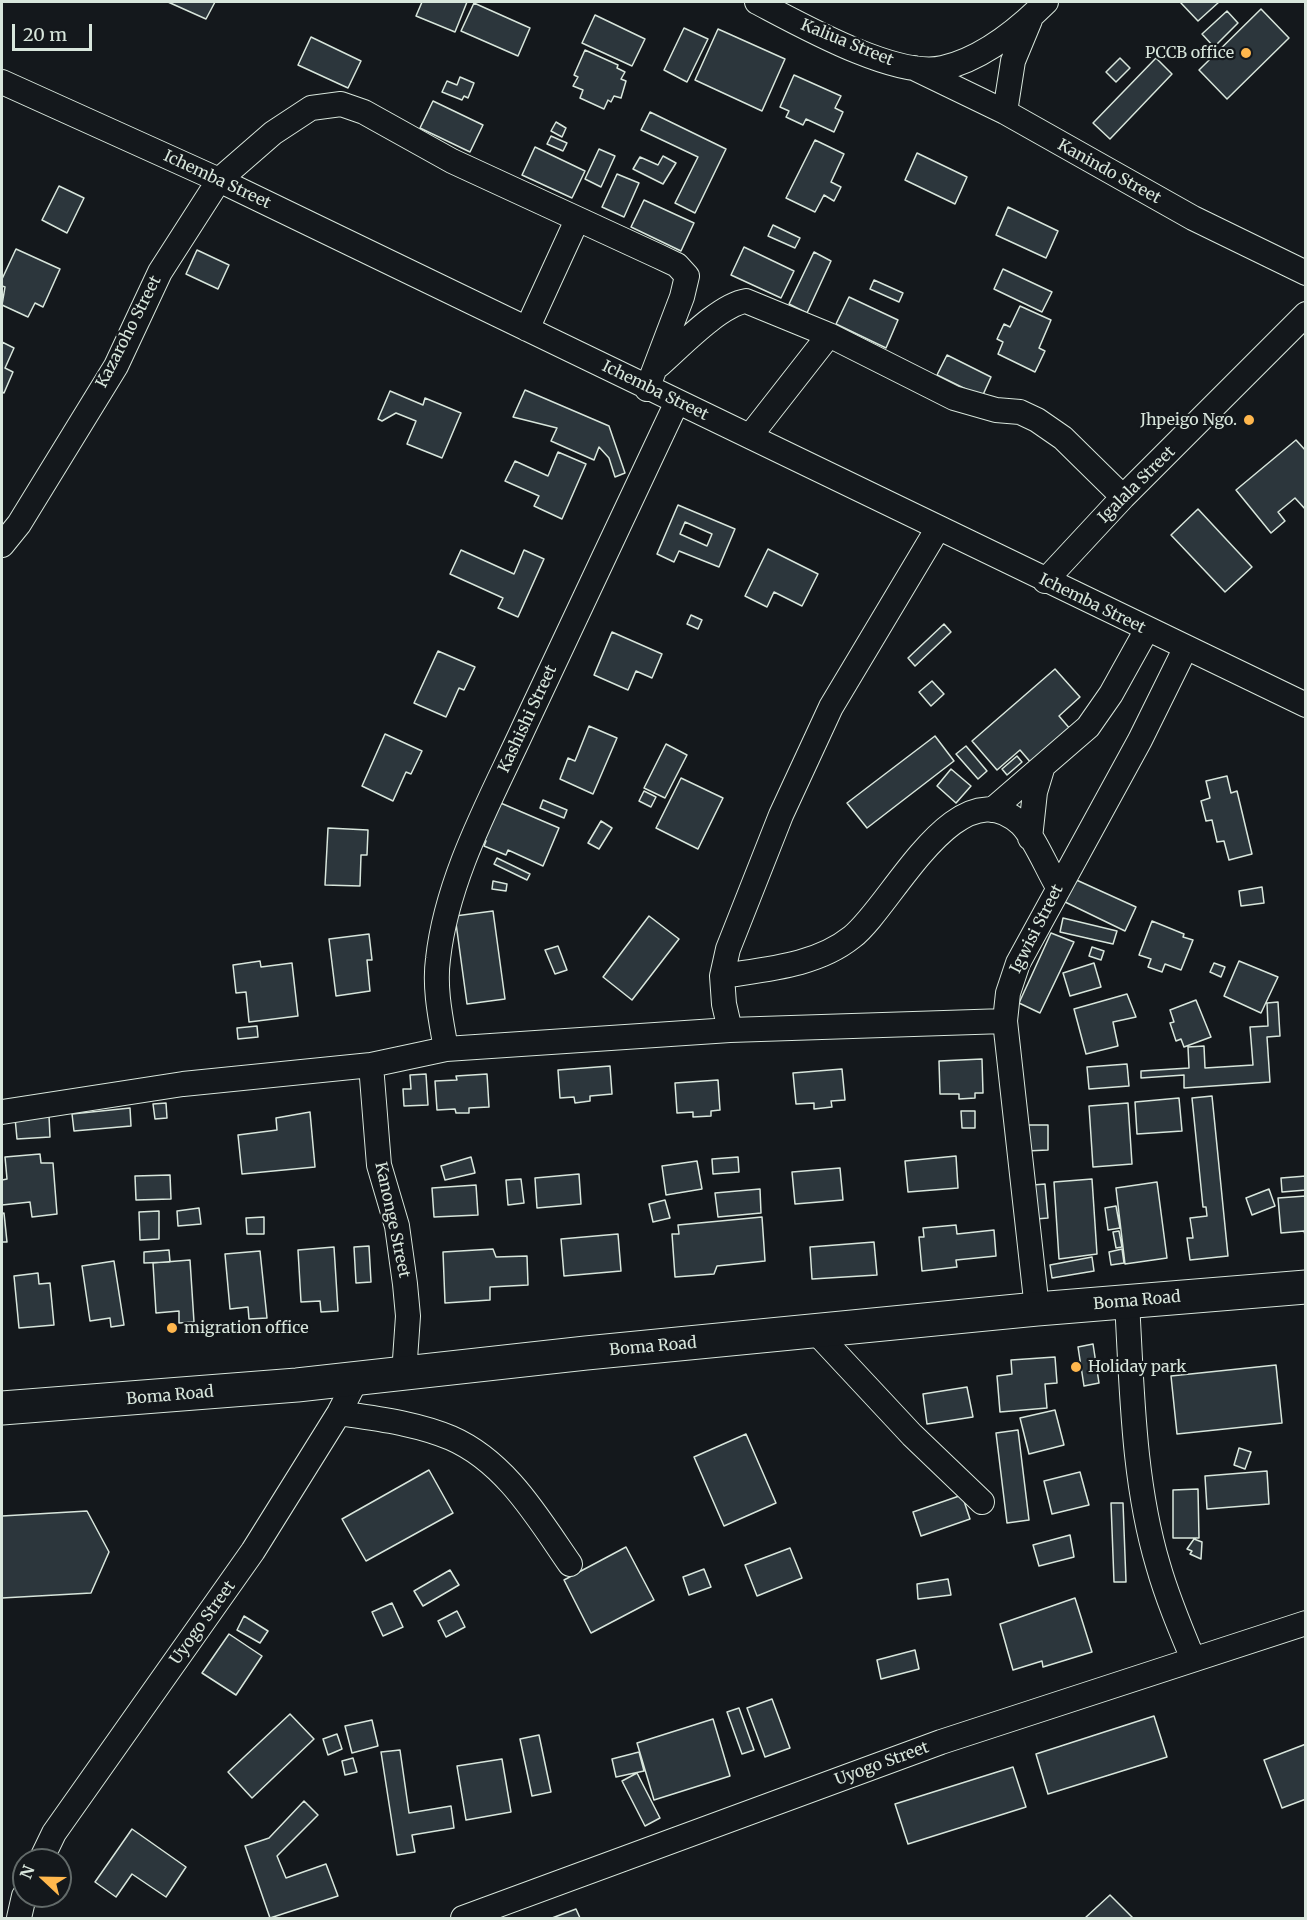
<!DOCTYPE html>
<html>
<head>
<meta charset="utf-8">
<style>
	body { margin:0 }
	#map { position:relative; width:1307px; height:1920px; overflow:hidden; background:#14181c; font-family:Merriweather,serif }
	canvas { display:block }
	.frame { position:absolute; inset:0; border:3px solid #d8e6dc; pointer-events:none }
	.north { position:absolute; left:12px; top:1848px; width:60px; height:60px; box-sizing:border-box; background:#14181c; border:2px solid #626a69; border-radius:50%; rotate:292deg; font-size:16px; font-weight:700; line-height:24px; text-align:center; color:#d8e6dc }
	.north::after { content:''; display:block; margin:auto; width:21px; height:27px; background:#ffb74d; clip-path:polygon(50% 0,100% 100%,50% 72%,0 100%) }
	.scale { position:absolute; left:12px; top:24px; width:80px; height:27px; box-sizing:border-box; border:3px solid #d8e6dc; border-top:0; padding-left:8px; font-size:18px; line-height:21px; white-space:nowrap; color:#d8e6dc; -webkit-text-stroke:4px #14181c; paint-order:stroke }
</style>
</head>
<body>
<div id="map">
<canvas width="1307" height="1920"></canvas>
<div class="frame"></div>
<div class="north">N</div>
<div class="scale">20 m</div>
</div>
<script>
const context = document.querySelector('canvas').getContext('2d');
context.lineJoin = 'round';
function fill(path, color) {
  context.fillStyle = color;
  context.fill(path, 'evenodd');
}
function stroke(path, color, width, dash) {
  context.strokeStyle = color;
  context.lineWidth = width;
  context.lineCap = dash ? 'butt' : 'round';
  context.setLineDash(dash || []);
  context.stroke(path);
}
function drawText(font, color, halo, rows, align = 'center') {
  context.font = font + ' Merriweather,serif';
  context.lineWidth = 4.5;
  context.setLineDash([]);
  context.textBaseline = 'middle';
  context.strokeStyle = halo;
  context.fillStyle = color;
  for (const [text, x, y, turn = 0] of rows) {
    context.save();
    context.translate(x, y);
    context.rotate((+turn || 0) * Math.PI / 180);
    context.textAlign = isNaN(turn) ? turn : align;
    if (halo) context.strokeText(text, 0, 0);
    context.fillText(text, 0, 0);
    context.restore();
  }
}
const building = new Path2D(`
	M168,2H215L206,19Z
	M422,2H467L455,32L416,16Z
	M1180,2H1219L1198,21Z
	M474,3L530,28L518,56L461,31Z
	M1261,9L1289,38L1227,99L1199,70Z
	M1227,11L1238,23L1214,47L1202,34Z
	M595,15L645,39L632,66L582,43Z
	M684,28L708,39L687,82L664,70Z
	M718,29L785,59L762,111L695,80Z
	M311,37L361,61L348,88L298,65Z
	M585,50L618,65L617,68L625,72L621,79L626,81L621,98L614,96L611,102L608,100L604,109L580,98L583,90L573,86L578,77L574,75Z
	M1120,58L1130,68L1116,82L1106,72Z
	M1156,58L1172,74L1110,139L1093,123Z
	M794,75L841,96L835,108L843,112L834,132L806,119L803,125L786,117L789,111L780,107Z
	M460,77L474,83L468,98L464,96L462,100L442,92L447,81L457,85Z
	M433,101L483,125L470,152L420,128Z
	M650,112L726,149L695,213L675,203L698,157L641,130Z
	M556,122L566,128L562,137L551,131Z
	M551,136L567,143L563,151L547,144Z
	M815,140L844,154L831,182L841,187L834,201L824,195L815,212L786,198Z
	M535,147L585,171L572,198L522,175Z
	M599,149L615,156L601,187L585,179Z
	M917,153L967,177L955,204L905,180Z
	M663,156L676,163L663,184L633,169L640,157L658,165Z
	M617,174L639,183L624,217L602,207Z
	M59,186L84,198L67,233L42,220Z
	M644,200L694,223L681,251L631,227Z
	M1008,207L1058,231L1046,258L996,235Z
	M773,225L800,238L795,248L768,236Z
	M744,247L794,271L781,298L731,275Z
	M16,249L60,269L43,307L35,303L28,317L2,305L5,287L2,286V279Z
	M197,250L229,265L218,289L186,274Z
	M814,252L831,261L807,313L789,304Z
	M1003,269L1052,292L1042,312L994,289Z
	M874,280L903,293L899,302L870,289Z
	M849,297L898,320L886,348L836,324Z
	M1020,306L1051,320L1039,348L1045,351L1035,372L998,354L1003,342L997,339L1004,324L1010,327Z
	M2,342L14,348L5,368L13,372L4,393L2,392Z
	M947,355L991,377L982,397L937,375Z
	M525,390L609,426L625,473L615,477L609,458L599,447L594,460L551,441L557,428L513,417Z
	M390,391L423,405L425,398L461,413L442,458L407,444L416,421L396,413L382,421L378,419Z
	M1296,440L1306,451V510L1295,498L1278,512L1285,521L1271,533L1236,490Z
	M558,452L586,464L562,519L534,506L539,496L505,481L515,461L548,476Z
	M678,505L735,529L719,567L679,551L674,562L657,554ZM685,522L712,534L707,546L680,534Z
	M1198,509L1252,567L1225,592L1171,535Z
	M768,549L818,574L802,606L774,592L767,607L745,596Z
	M461,550L514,574L524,550L544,559L518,617L498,608L503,598L450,574Z
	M691,615L702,620L698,629L687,624Z
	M944,624L951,632L915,666L908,658Z
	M612,632L662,654L652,678L636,671L628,690L594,675Z
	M438,651L475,667L464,690L459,688L446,717L414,703Z
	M1055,669L1080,697L1059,716L1071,730L1032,764L1020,750L997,770L972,741Z
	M932,681L944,694L931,706L919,692Z
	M589,726L617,738L593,794L560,779L568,758L575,761Z
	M385,734L422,751L411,774L406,772L393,801L362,786Z
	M935,736L954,761L867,828L847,803Z
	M666,744L687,755L665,798L644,788Z
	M966,746L987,771L978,779L956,754Z
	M1017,756L1022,762L1007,775L1002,769Z
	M951,769L971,786L956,803L937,786Z
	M1227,776L1231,793L1237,791L1252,854L1229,860L1224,841L1217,842L1212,820L1206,821L1201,801L1210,798L1206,781Z
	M681,778L723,798L698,849L656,828Z
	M644,791L656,797L651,807L639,801Z
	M543,800L567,810L564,818L540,808Z
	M496,801L559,828L543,866L508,850L506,855L484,846L486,841L480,838Z
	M601,821L612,828L599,849L588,843Z
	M328,828L368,830L367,855H361L360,886L325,885Z
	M497,858L530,874L527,880L494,864Z
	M1072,878L1136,907L1125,931L1063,901Z
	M493,881L507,884L506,891L492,889Z
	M1262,887L1264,903L1241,906L1239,891Z
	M493,911L505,999L467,1004L455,916Z
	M649,916L679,939L632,1000L603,977Z
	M1063,918L1117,931L1113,944L1060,932Z
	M1152,921L1184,934L1183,937L1193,940L1181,970L1165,964L1162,972L1148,967L1151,959L1139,955Z
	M1051,933L1074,942L1040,1013L1019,1003Z
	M369,934L372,960H367L370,991L336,996L329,939Z
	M558,946L567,970L555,974L545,950Z
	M1092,947L1104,951L1101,960L1089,956Z
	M260,961L261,967L292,963L298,1016L249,1022L246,992L236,993L233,965Z
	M1239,961L1278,977L1261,1013L1224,996Z
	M1094,963L1101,987L1070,996L1063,973Z
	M1214,963L1225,967L1221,977L1210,972Z
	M1127,994L1136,1017L1113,1022L1118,1046L1086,1054L1074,1009Z
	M1196,1000L1211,1037L1184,1047L1181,1039L1176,1041L1170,1023L1174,1022L1170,1010Z
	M1278,1002L1280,1036L1267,1037L1270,1082L1184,1088V1075L1141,1078V1071L1189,1068L1188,1047L1204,1046L1205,1068L1253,1065L1250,1027L1268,1026L1267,1003Z
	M257,1026L258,1037L238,1039L237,1028Z
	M982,1059L983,1093H975V1098L959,1099V1094H940L939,1061Z
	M1127,1064L1129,1086L1089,1089L1087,1067Z
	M610,1066L612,1094L590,1096V1101L575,1103L574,1097L560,1098L558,1070Z
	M842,1069L845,1100L831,1101L832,1107L814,1109V1103L796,1104L793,1073Z
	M426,1074L428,1105L404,1106L403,1089H411L410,1075Z
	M487,1074L489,1107L469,1108V1113H456L455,1109L437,1110L435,1081L457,1080L456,1076Z
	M718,1080L720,1110L711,1111V1116L693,1117V1112L677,1113L675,1083Z
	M1212,1096L1228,1256L1190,1260L1187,1238H1193L1190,1218L1207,1216L1206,1207H1203L1192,1098Z
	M1179,1098L1182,1131L1137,1134L1135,1102Z
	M166,1103L167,1118L155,1119L153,1104Z
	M1128,1103L1132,1164L1093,1167L1089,1106Z
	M130,1108L131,1126L74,1131L72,1114Z
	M961,1111H975V1128H962Z
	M310,1112L315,1167L242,1174L238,1135L277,1130L276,1118Z
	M49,1115L50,1137L17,1139L15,1118Z
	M1026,1125H1048V1150L1026,1151Z
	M40,1154L41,1163H53L57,1214L32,1217L30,1202L2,1205V1180L7,1179L5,1157Z
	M956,1156L958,1188L908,1192L905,1161Z
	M471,1157L475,1173L445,1180L441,1166Z
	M738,1157L739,1172L713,1174L712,1159Z
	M697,1161L702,1189L666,1195L662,1166Z
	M840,1168L843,1200L795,1204L792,1172Z
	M579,1174L581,1204L537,1208L535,1178Z
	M170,1175L171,1199L136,1200L135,1176Z
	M1306,1176V1190L1282,1192L1281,1178Z
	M521,1179L524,1203L508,1205L506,1180Z
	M1092,1179L1097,1254L1059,1259L1054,1182Z
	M1157,1182L1167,1258L1125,1264L1116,1188Z
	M1045,1184L1048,1218L1036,1219L1033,1185Z
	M476,1185L478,1215L434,1217L432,1188Z
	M760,1189L761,1213L718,1217L715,1193Z
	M1269,1189L1275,1206L1252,1215L1246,1198Z
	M1306,1196V1238L1304,1231L1281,1233L1278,1198Z
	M665,1200L670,1218L653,1222L649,1204Z
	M1116,1206L1120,1228L1108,1230L1105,1208Z
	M199,1208L201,1224L178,1226L177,1211Z
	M159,1211V1239L140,1240L139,1212Z
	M4,1213L7,1242H2V1214Z
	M264,1217V1234H247L246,1218Z
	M762,1217L765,1261L717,1266L714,1274L675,1277L672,1234H679L678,1225Z
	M956,1225L957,1234L994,1230L996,1256L956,1260L957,1267L922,1271L919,1237H924L923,1228Z
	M1119,1231L1122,1247L1116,1248L1113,1232Z
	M618,1234L621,1271L564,1276L561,1239Z
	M874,1242L877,1275L812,1279L810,1247Z
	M369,1246L371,1282L356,1283L354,1247Z
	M334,1247L338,1311L321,1312L320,1301L301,1302L298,1250Z
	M493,1249L496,1257L527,1256L528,1285L490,1287V1300L445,1303L443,1252Z
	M1122,1249L1124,1263L1111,1265L1109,1252Z
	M169,1250L170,1262L144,1263V1252Z
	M260,1251L267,1318L249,1319L248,1307L230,1309L225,1254Z
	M1092,1257L1094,1271L1052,1278L1050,1265Z
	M190,1260L194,1322L179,1323V1311L156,1313L153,1263Z
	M114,1261L124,1325L111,1327L110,1318L90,1321L82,1266Z
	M38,1273L39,1284L50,1283L54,1325L19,1328L14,1276Z
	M1093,1344L1099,1383L1084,1386L1078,1347Z
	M1055,1357L1057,1383L1045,1384L1047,1408L1000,1412L997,1376L1012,1374L1011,1360Z
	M1276,1365L1282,1423L1177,1434L1171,1376Z
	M967,1387L973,1417L927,1424L923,1394Z
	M1055,1410L1064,1445L1029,1454L1020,1418Z
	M1018,1430L1029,1520L1007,1523L996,1433Z
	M746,1434L776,1503L724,1526L694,1457Z
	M1239,1448L1251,1452L1245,1469L1234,1465Z
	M429,1470L453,1513L366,1561L342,1519Z
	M1267,1471L1269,1504L1207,1509L1205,1476Z
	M1080,1472L1089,1505L1052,1514L1044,1481Z
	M1198,1489L1199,1538H1173V1490Z
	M962,1495L970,1519L921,1536L913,1512Z
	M1111,1503H1123L1126,1582H1114Z
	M87,1511L109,1552L91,1593L2,1598V1516Z
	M1070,1535L1074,1557L1039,1566L1033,1545Z
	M1194,1539L1202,1542L1201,1559L1190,1554L1192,1551L1187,1549Z
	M626,1547L654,1600L591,1633L564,1580Z
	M790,1548L802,1578L757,1596L745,1565Z
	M704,1569L711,1587L689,1595L683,1577Z
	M450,1570L459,1585L423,1606L414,1591Z
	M948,1579L951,1595L918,1599L917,1584Z
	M1075,1598L1092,1652L1043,1667L1042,1661L1013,1670L1000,1624Z
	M392,1603L403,1627L383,1636L372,1612Z
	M457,1611L465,1627L446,1637L438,1621Z
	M244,1616L268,1631L260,1643L237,1630Z
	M229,1634L262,1656L236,1695L202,1673Z
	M915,1650L919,1669L881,1679L877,1660Z
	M772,1699L790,1748L765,1757L747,1708Z
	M739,1708L754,1750L742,1754L727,1712Z
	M290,1714L314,1739L252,1798L228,1772Z
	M1154,1716L1167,1757L1048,1794L1036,1754Z
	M713,1719L730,1776L654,1800L637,1743Z
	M372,1720L378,1746L352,1753L345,1726Z
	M337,1734L342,1749L328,1755L323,1739Z
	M539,1735L551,1792L532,1796L520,1739Z
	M1306,1744V1799L1282,1808L1264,1760Z
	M400,1750L409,1813L451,1806L454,1828L412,1835L415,1852L397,1855L381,1752Z
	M639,1752L644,1771L616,1777L612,1759Z
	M353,1758L357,1772L345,1775L342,1761Z
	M502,1759L511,1812L466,1820L457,1766Z
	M1013,1767L1026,1807L908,1844L895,1804Z
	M637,1773L660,1818L645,1826L622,1781Z
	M304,1801L318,1815L277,1856L286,1878L326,1864L338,1896L270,1918L245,1846L269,1838Z
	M132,1829L186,1867L166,1897L132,1874L116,1897L95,1882Z
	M1110,1895L1133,1918H1085Z
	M576,1909L580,1918H552Z`);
fill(building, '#2c363c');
stroke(building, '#d8e6dc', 1.5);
const street = new Path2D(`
	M757,2C799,24 896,79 943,68C982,59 1019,29 1046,2
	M914,68L1005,112L1193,218L1306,273
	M2,82L219,180L1306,705
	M1005,112L1013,61L1030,20
	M527,329L577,220
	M658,366C679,348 719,305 746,301L829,335L954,398L996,410L1020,412L1037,420L1063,438L1123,497
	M750,436L829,335
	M2,545L19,524L116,366L160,272L219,180L273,133L311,108L341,104L364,112L452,161L658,256L677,265L687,276L682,297L647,389
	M1045,581L1123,497L1306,314
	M992,810L1088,727L1111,694L1146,631
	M1030,838L1035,792L1042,769
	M722,976C766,969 816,966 852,937C892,906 957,764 1021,824C1035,838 1047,869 1058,887
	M730,1030L724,1004L722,976L728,949L781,815L831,707L938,528
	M446,1049C441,1020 434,989 438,959C447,877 491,799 525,725C576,618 626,511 676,404
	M371,1065L379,1165L397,1226L405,1284L408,1316L404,1374
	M2,1112L183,1084L371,1065L446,1049L730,1030L1005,1021
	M1127,1302C1132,1389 1133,1481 1158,1565C1167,1597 1180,1628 1193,1659
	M1037,1309L1005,1021L1008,993L1018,963L1140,740L1185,649
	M815,1331L912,1435L982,1502
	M339,1413C377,1419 416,1423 451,1438C506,1462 538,1518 570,1564
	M41,1860L54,1833L253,1551L339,1413L356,1380
	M19,1918L24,1896
	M463,1918L941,1742L1306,1623`);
const secondary = new Path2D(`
	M2,1408L297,1385L586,1353L1037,1309L1306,1287`);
stroke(street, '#d8e6dc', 26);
stroke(secondary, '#d8e6dc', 35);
stroke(street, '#14181c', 24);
stroke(secondary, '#14181c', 33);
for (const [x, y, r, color] of [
	[1246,53,6,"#ffb74d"],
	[1249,420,6,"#ffb74d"],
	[172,1328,6,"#ffb74d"],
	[1076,1367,6,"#ffb74d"]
]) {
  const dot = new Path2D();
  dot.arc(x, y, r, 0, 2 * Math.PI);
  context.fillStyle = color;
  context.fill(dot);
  stroke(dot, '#14181c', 2);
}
drawText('16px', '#d8e6dc', '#14181c', [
	["Kaliua Street",847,43,22],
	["Kanindo Street",1109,172,29],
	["Ichemba Street",217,180,25],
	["Kazaroho Street",129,332,-63],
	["Ichemba Street",655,391,26],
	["Igalala Street",1137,485,-45],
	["Ichemba Street",1092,604,26],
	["Kashishi Street",528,719,-65],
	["Igwisi Street",1037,929,-63],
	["Kanonge Street",392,1220,78],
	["Boma Road",1137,1301,-5],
	["Boma Road",653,1347,-5],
	["Boma Road",170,1396,-5],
	["Uyogo Street",203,1623,-54],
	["Uyogo Street",882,1764,-20]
]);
drawText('16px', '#d8e6dc', '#14181c', [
	["PCCB office",1234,53],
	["Jhpeigo Ngo.",1237,420],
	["migration office",184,1328,"left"],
	["Holiday park",1088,1367,"left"]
], 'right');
</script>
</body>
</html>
